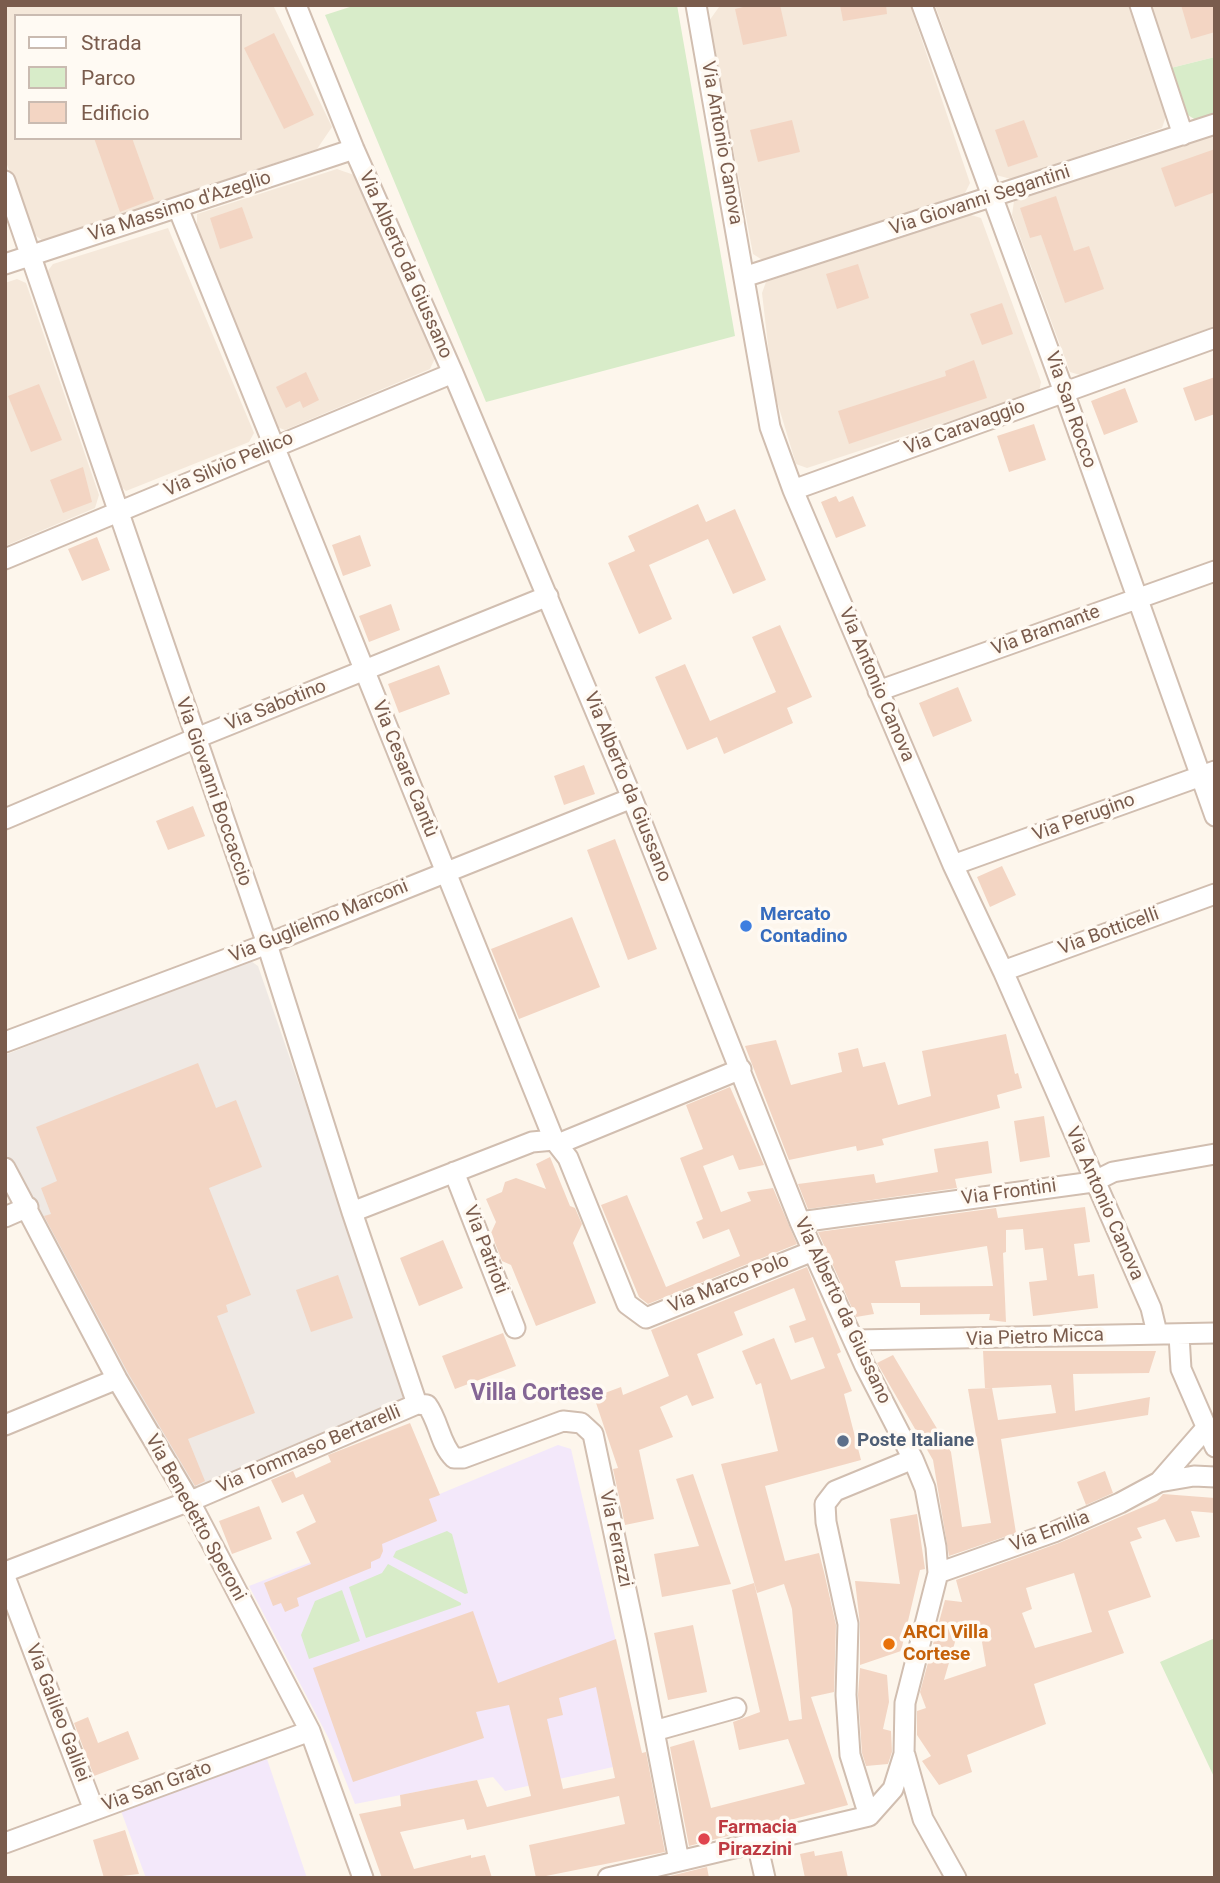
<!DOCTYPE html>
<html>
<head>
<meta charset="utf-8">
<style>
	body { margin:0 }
	#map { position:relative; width:1220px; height:1883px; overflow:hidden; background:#fdf6ec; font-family:Roboto,sans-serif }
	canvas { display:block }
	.frame { position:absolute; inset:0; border:7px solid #7a5c4d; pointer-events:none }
	.legend { position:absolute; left:14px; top:14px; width:228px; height:126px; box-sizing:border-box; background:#fffaf3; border:2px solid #cabbb1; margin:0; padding:9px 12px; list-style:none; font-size:21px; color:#7a5c4d }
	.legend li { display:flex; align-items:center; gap:14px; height:35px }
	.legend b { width:35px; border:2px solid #cabbb1 }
</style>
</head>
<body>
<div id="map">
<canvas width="1220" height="1883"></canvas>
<div class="frame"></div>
<ul class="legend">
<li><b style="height:9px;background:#fff"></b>Strada</li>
<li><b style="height:19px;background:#d8ecc9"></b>Parco</li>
<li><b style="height:19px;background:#f3d5c3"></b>Edificio</li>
</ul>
</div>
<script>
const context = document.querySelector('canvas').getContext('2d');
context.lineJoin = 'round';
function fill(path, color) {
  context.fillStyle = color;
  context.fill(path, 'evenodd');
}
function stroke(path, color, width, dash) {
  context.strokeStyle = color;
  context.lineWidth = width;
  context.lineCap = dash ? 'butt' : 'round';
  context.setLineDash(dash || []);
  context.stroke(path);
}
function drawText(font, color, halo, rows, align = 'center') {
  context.font = font + ' Roboto,sans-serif';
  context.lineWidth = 7;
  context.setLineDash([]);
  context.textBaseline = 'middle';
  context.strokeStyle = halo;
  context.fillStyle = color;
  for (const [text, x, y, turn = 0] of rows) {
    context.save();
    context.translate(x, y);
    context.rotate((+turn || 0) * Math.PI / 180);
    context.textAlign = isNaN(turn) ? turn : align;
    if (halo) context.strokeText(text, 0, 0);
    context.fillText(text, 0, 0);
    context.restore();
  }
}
fill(new Path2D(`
	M5,5H273L332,127L317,149L43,241L31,232L5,159ZM16,16H240V138H16Z
	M727,5H910L970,183L964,195L764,261L753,254L709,21L719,7Z
	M935,5H1128L1166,116L1162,128L1011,179L996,175Z
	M1150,5H1215V57L1171,68Z
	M1215,135V326L1080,375L1070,372L1012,215L1014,201Z
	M337,169L354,175L436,356L430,369L285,430L277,427L197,226V214Z
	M968,214L981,218L1041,382L1039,392L807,468L796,464L773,388L762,293L766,282Z
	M168,228L254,433L249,442L126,491L118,484L47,272L53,264Z
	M17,279L26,283L99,495L95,508L5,546V283Z`), '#f5e8da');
fill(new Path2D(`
	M248,959L258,966L408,1400L197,1488L181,1482L5,1152V1055Z`), '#efe9e4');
fill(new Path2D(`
	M558,1445L571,1449L635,1723L605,1730L613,1767L505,1791L493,1777L355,1804L329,1739L249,1586L366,1541L360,1527Z
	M267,1759L307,1878H146L121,1811Z`), '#f3e8fa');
fill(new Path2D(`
	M356,5H677L735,336L486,402L325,15Z
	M1215,57V113L1196,120L1186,114L1171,68Z
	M447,1531L452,1534L468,1593L465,1594L393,1557L396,1551Z
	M388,1564L461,1603V1605L366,1638L349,1587L382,1573Z
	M342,1590L360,1641L309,1659L301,1635L315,1601Z
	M1215,1638V1779L1160,1662Z`), '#d8ecc9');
fill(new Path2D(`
	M751,5H780L787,36L743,45L735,9Z
	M840,5H886L887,14L843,21Z
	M1181,5H1215V32L1191,39Z
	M274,33L314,115L284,129L244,48Z
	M792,120L800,152L758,162L750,130Z
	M1024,120L1038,157L1008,167L995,130Z
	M94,138H132L154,199L120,212Z
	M1215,149V192L1175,207L1161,168Z
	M1056,196L1074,251L1089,246L1104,289L1065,303L1041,235L1030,238L1020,208Z
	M242,207L253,238L220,249L210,218Z
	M858,264L869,298L837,309L826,274Z
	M1002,303L1013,334L982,345L970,314Z
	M974,360L987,398L849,444L838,411L946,376L945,371Z
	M306,372L319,400L303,408L300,401L286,408L276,387Z
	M1215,377V414L1195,421L1183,388Z
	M39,384L62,440L31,452L8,396Z
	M1125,388L1138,422L1104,435L1091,401Z
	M1034,424L1046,460L1009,472L997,436Z
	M83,467L92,502L63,513L50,480Z
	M836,496L839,502L853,496L866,526L836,538L821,502Z
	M698,504L706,522L735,509L766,580L733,594L708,539L649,565L672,619L639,634L608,563L635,551L628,536Z
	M360,535L371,566L343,576L332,545Z
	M97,537L110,570L82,581L68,549Z
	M391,604L400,630L369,642L359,616Z
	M780,625L812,697L787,708L793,723L724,754L717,737L687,750L655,677L685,664L710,721L776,692L752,637Z
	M439,665L450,694L399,713L388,684Z
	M958,687L972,721L933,737L919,703Z
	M584,765L595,794L564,805L554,776Z
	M193,806L205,836L168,850L156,821Z
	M615,839L657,949L628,960L587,850Z
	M1002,866L1016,895L990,907L977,877Z
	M572,917L600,987L519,1019L491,949Z
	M1006,1034L1015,1074L1018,1073L1022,1088L997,1095L1000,1108L882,1139L884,1145L857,1151L856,1146L789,1160L745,1046L776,1040L791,1085L842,1072L838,1053L858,1048L863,1067L885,1062L898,1105L931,1096L922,1051Z
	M198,1063L216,1108L236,1100L262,1167L209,1188L251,1295L226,1305L228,1312L217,1316L255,1413L188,1439L205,1481L195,1486L128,1373L44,1216L51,1214L41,1188L57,1181L36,1127Z
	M730,1087L764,1165L739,1170L733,1155L703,1166L721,1212L751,1201L747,1192L773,1188L797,1244L648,1304L639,1297L601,1205L627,1195L666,1287L740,1256L729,1229L703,1239L696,1222L703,1219L680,1158L703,1149L686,1105Z
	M1044,1116L1050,1157L1020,1162L1014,1121Z
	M988,1141L992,1173L955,1179L957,1188L808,1209L798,1184L874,1174L876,1183L938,1172L934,1149Z
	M550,1157L570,1206L575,1208L582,1224L573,1243L596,1303L536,1326L511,1265L502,1261L491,1233L496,1222L486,1199L502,1192L505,1182L516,1178L546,1189L536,1164Z
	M1085,1207L1090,1242L1074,1244L1078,1276L1094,1274L1098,1308L1033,1316L1029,1282L1047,1280L1043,1248L1025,1250L1023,1229L1006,1230V1252L1003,1253L1006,1322L989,1320L990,1314L920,1315V1303H871L874,1314L856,1317L818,1232L996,1208L998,1218ZM987,1246L993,1286L901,1287L895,1261Z
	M443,1240L463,1288L419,1306L400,1258Z
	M807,1267L841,1352L837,1354L852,1391L844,1394L861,1460L765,1486L785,1561L819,1553L824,1572L836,1625L834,1692L811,1697L848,1805L689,1846L670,1747L694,1740L711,1808L805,1784L788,1739L739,1750L733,1722L760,1712L732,1590L754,1583L789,1721L802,1719L792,1609L784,1584L757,1593L721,1464L778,1451L761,1383L756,1385L742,1351L774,1338L791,1380L825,1368L813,1337L795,1343L789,1326L806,1320L794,1288L734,1312L743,1335L697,1354L714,1398L692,1406L687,1395L660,1407L673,1437L639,1450L654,1519L625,1525L613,1469L618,1468L594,1397L621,1387L623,1395L669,1376L651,1330Z
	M338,1275L353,1318L311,1332L296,1290Z
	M503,1333L516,1366L455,1389L442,1356Z
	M983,1351H1156L1149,1373L1073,1374L1075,1411L1150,1397L1148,1415L1001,1439L1016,1533L949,1556L933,1460L877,1363L893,1355L951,1452L962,1527L991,1523L968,1389L992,1388H985ZM1051,1385L1056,1413L998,1420L992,1388Z
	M410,1423L440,1495L429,1499L437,1521L382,1544L383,1551L380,1558L371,1562V1568L297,1598L299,1606L285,1612L281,1603L273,1606L264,1583L311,1564L296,1532L316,1522L303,1494L282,1503L271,1480L293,1471L296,1478L331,1462L328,1455Z
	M1105,1471L1113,1493L1086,1505L1077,1482Z
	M693,1474L731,1584L662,1597L654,1554L699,1546L676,1479Z
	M1163,1494L1215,1498V1513L1191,1511L1200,1537L1176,1542L1165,1519L1137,1528L1142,1538L1130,1542L1151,1597L1108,1611L1124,1653L1034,1684L1046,1724L967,1755L972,1772L939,1785L922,1761L931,1756L917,1735V1711L926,1708L920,1692L945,1600L962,1602L956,1580L1059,1543L1157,1501ZM1074,1573L1092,1632L1035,1648L1022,1613L1032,1609L1026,1588ZM957,1635L981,1636L986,1666L944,1680Z
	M259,1506L272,1539L232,1554L219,1521Z
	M917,1514L925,1569L920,1570L901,1651L860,1665V1624L855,1581L900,1584L890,1519Z
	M473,1611L498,1683L616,1639L642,1753L646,1752L665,1852L536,1878L529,1845L625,1824L619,1796L467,1830L464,1819L400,1832L414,1869L471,1855V1858L485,1855L492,1878H382L359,1814L401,1806L400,1795L477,1780L487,1807L531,1796L509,1705L476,1712L484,1738L353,1782L313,1668ZM596,1687L615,1778L563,1789L547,1719L563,1715L559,1698Z
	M693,1625L707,1692L668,1700L654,1633Z
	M860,1668L887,1675L889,1702L883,1729L891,1731L892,1752L888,1764L866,1766L862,1753L858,1695Z
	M88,1717L98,1743L128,1731L139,1759L94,1776L74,1723Z
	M125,1830L139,1874L104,1878L93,1840Z
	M814,1851L815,1856L842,1851L848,1878H805L800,1854Z
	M707,1867L709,1878H662Z`), '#f3d5c3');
const minor = new Path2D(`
	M296,5L354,149L453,373L632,798L800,1222L865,1366L913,1459L925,1488L936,1547L938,1573L905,1703L904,1754L893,1789L869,1816L608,1878
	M696,5L770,427L793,490L953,865L1003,971L1151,1308L1157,1333
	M922,5L1064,392L1215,816
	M1140,5L1183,135
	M5,181L267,944L352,1212L417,1404
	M178,208L554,1140L568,1158L627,1304L646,1318L813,1251
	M5,264L354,149
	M744,277L1215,124
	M793,490L1215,338
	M5,559L453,373
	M878,691L1215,571
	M5,819L194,739L548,596
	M953,865L1215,771
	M1003,971L1215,894
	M5,1042L267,944L632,798
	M558,1144L741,1069
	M5,1168L117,1379L189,1500L310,1731L363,1878
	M454,1172L515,1328
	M352,1212L532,1142L554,1140
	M5,1217L28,1207
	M800,1222L1093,1182L1113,1172L1215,1154
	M1179,1335L1181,1369L1215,1447
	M856,1340L1215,1333
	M417,1404L427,1405C439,1421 440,1445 454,1458H463L563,1421L581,1423L593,1434L637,1642L679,1861
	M5,1425L117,1379
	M1159,1482L1206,1428
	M5,1572L200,1497L417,1404
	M938,1573L1054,1532L1120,1503L1159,1482L1194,1476L1215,1477
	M5,1577L94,1810
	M654,1731L736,1708
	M905,1755L923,1819L956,1878
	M869,1816L850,1755L846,1695L848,1624L826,1522L825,1504L835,1491L913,1459
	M5,1843L310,1731
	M757,1843L765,1878`);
stroke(minor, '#d1beb0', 23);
stroke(minor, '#fff', 19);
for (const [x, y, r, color] of [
	[746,926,7,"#3f7fe0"],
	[843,1441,7,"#5c6f8a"],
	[889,1644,7,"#e8710a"],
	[704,1839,7,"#e0444e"]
]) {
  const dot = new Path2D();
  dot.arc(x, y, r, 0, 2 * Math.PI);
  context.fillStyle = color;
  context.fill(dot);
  stroke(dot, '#fffaf3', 2.5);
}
drawText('19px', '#7a5c4d', '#fffaf3', [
	["Via Antonio Canova",721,143,80],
	["Via Giovanni Segantini",980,201,-18],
	["Via Massimo d'Azeglio",180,207,-18],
	["Via Alberto da Giussano",405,265,66],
	["Via San Rocco",1070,410,71],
	["Via Caravaggio",965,428,-20],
	["Via Silvio Pellico",229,465,-23],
	["Via Bramante",1046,631,-20],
	["Via Antonio Canova",876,685,67],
	["Via Sabotino",276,706,-22],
	["Via Cesare Cantù",404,769,68],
	["Via Alberto da Giussano",627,787,68],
	["Via Giovanni Boccaccio",213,792,71],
	["Via Perugino",1084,818,-20],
	["Via Guglielmo Marconi",319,922,-22],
	["Via Botticelli",1109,932,-20],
	["Via Frontini",1009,1193,-8],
	["Via Antonio Canova",1104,1204,66],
	["Via Patrioti",485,1250,69],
	["Via Marco Polo",729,1284,-22],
	["Via Alberto da Giussano",842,1311,65],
	["Via Pietro Micca",1035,1338,-2],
	["Via Tommaso Bertarelli",309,1450,-23],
	["Via Benedetto Speroni",195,1518,61],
	["Via Emilia",1050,1532,-21],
	["Via Ferrazzi",615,1539,78],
	["Via Galileo Galilei",57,1713,69],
	["Via San Grato",157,1787,-20]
]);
drawText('bold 19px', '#366cbe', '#fffaf3', [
	["Mercato",760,915],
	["Contadino",760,937]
], 'left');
drawText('bold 19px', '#4e5e75', '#fffaf3', [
	["Poste Italiane",857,1441]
], 'left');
drawText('bold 19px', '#c56008', '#fffaf3', [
	["ARCI Villa",903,1633],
	["Cortese",903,1655]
], 'left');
drawText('bold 19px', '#be3a42', '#fffaf3', [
	["Farmacia",718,1828],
	["Pirazzini",718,1850]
], 'left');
drawText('bold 23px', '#846695', '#fffaf3', [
	["Villa Cortese",537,1394]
]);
</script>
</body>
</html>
